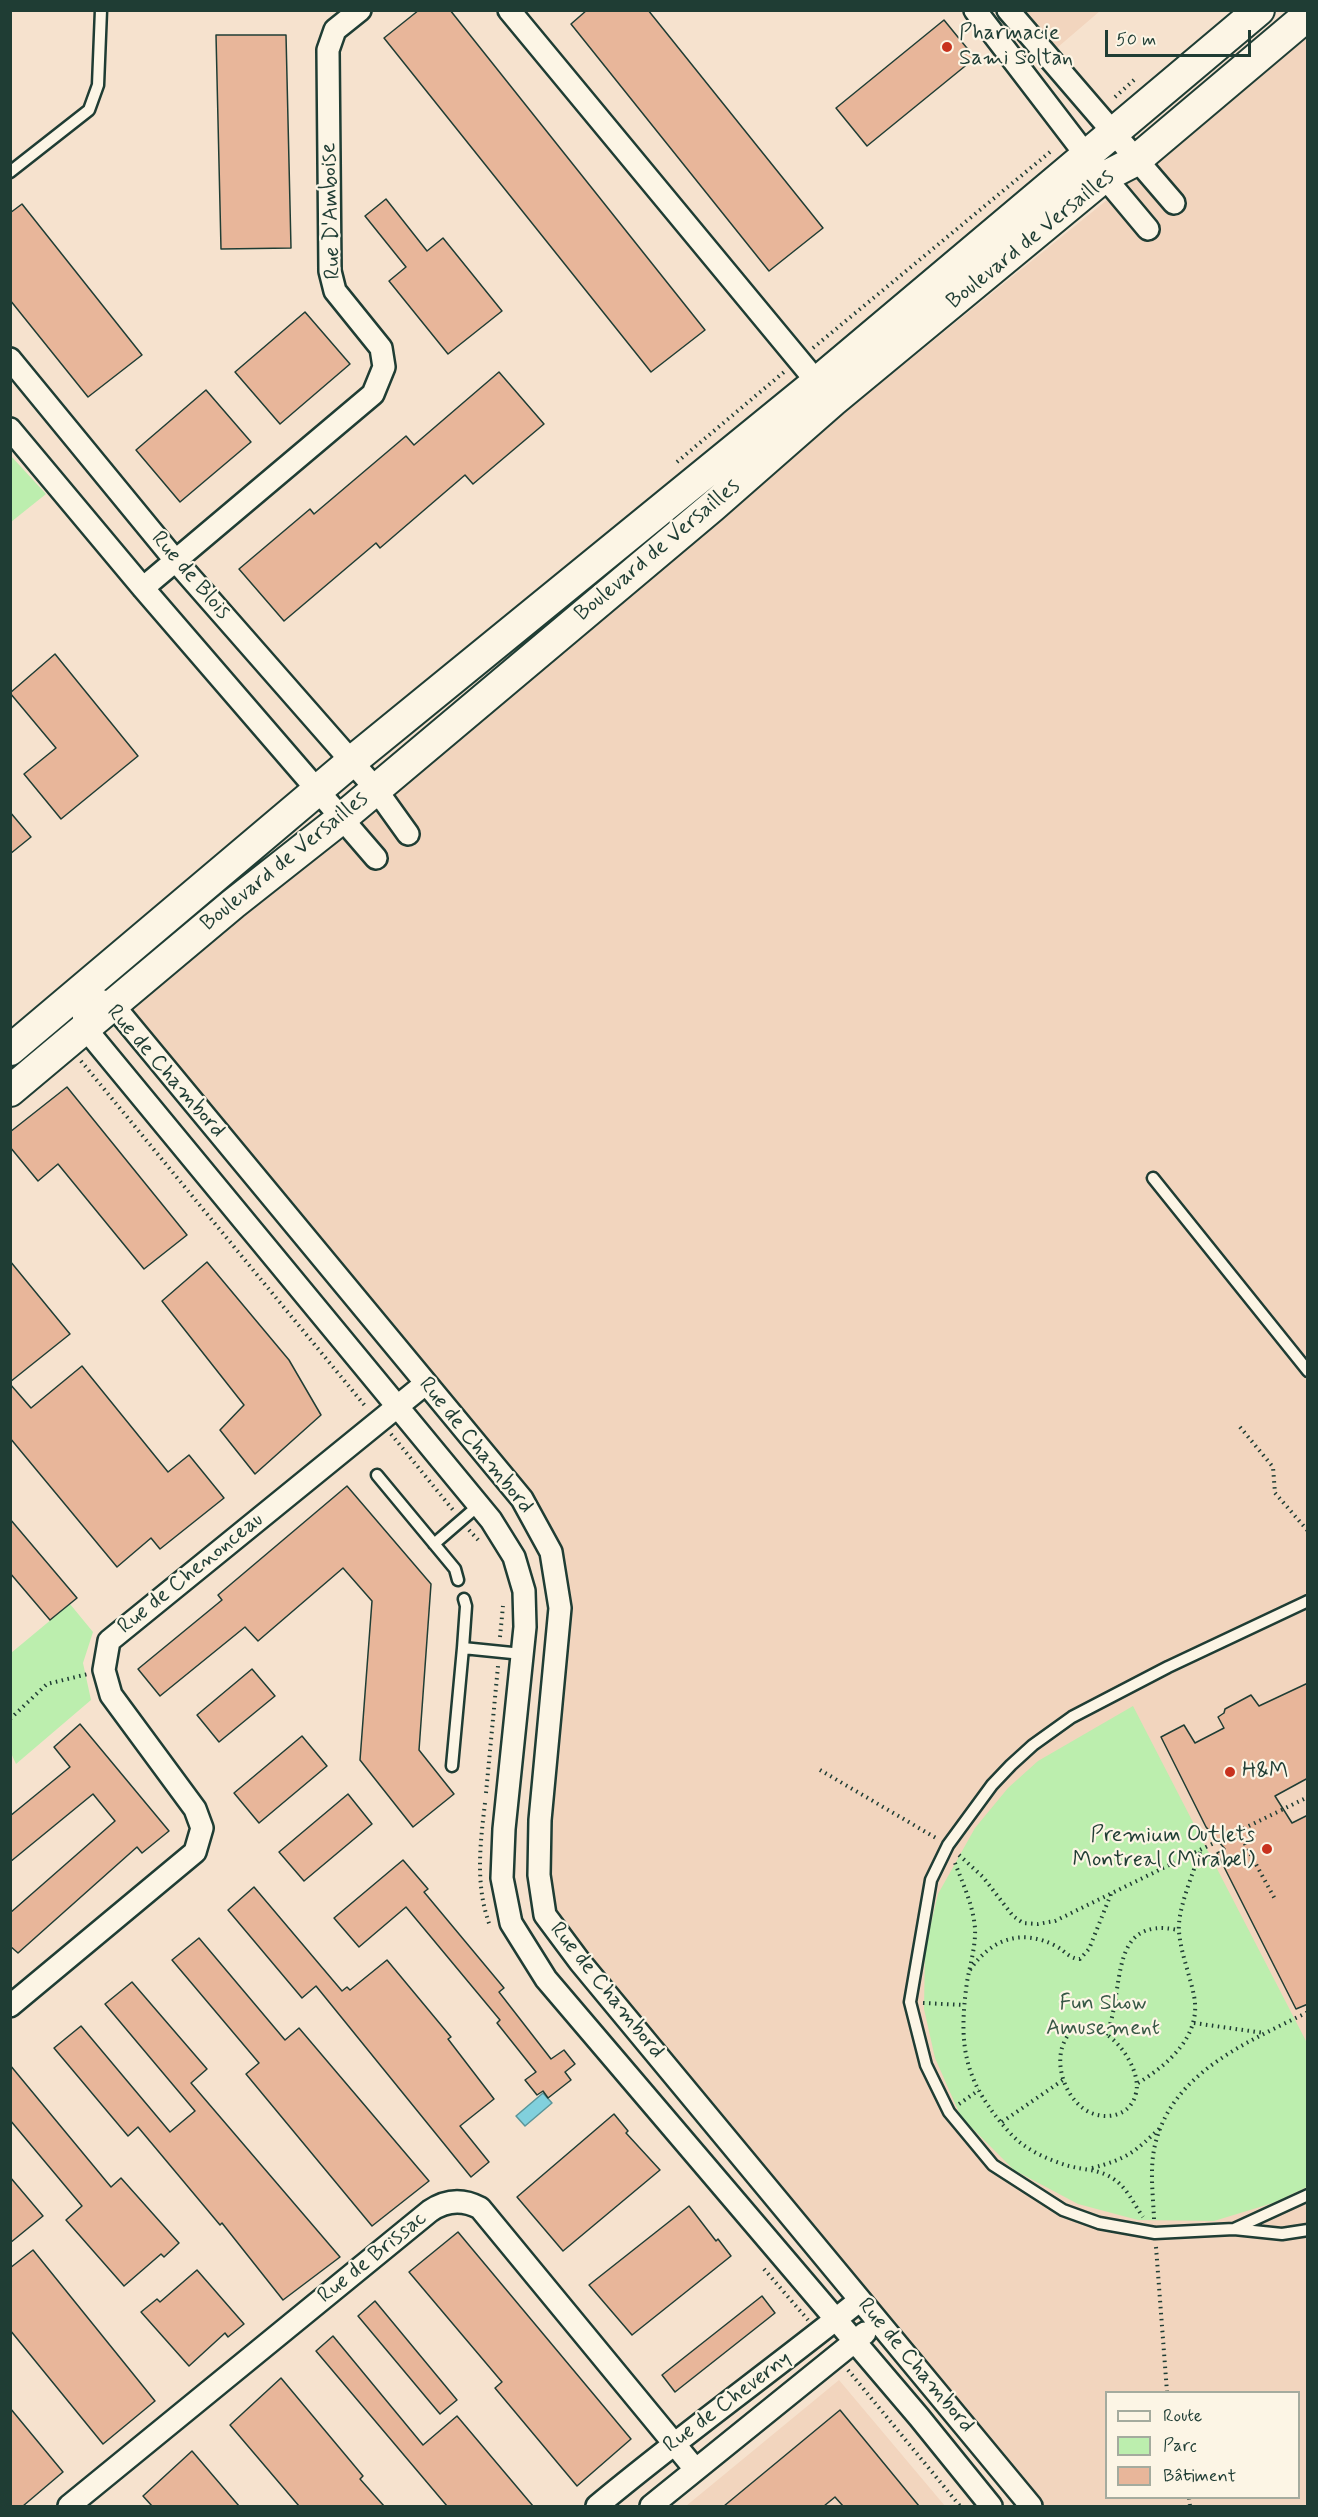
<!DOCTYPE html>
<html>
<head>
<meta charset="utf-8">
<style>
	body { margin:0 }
	#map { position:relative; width:1318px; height:2517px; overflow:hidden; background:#f6e2ce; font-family:Mynerve,sans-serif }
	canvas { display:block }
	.frame { position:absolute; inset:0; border:12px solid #1f3d34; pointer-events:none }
	.legend { position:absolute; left:1105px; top:2391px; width:195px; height:108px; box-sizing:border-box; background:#fcf5e5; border:2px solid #a4ab9e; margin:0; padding:8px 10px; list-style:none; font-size:18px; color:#1f3d34 }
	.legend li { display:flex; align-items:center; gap:12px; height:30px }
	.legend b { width:30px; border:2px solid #a4ab9e }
	.scale { position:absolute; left:1105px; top:30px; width:146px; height:27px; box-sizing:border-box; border:3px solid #1f3d34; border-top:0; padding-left:8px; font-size:18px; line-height:21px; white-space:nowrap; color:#1f3d34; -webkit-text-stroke:4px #fcf5e5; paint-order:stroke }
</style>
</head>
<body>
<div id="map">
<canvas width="1318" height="2517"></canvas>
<div class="frame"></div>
<ul class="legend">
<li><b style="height:8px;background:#fcf5e5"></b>Route</li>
<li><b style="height:16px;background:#bceeae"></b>Parc</li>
<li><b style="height:16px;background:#e8b69a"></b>Bâtiment</li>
</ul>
<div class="scale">50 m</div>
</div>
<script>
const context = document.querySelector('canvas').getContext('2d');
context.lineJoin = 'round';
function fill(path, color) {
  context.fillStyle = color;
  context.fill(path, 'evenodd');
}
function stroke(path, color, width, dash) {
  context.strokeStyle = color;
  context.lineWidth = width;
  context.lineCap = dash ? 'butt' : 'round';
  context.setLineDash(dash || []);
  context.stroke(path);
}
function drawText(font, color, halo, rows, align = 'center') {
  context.font = font + ' Mynerve,sans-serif';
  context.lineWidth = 4.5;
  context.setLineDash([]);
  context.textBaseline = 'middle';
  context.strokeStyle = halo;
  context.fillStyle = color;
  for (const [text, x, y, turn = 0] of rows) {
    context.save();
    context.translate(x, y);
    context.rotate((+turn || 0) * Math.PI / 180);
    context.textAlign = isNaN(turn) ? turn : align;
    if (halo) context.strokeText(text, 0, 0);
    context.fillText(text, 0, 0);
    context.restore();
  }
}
fill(new Path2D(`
	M995,11H1100L1037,65Z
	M1307,38V2506H1043L890,2317L878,2322L545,1915L558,1586L522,1499L113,1005ZM1106,2392H1298V2498H1106Z
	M839,2380L945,2506H686Z`), '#f2d5be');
fill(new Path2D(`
	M11,456L46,494L11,522Z
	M70,1604L93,1632L83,1663L91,1700L16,1764L11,1753V1653Z
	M1133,1706L1307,2043V2187L1273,2203L1214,2221L1138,2220L1078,2204L1014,2170L961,2117L935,2058L924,2009L925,1949L938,1894L975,1828L1008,1788L1038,1761Z`), '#bceeae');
const water = new Path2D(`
	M543,2093L552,2103L525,2126L516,2116Z`);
fill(water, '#81d0dd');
stroke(water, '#5a9599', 1.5);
const building = new Path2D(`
	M419,10H450L705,330L651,372L384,38Z
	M587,10H648L823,228L769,271L571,24Z
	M944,20L975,58L867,146L836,108Z
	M216,35H286L291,248L221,249Z
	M386,199L427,251L443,238L502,311L448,354L389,281L406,267L365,216Z
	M22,204L142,355L88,397L10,300V213Z
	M305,312L350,364L280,424L235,372Z
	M499,372L544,424L473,484L465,475L380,548L376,543L284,621L239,569L310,509L314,514L406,436L414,445Z
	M206,390L251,442L180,502L136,450Z
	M55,654L138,756L61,819L24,774L56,748L10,693Z
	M10,812L31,837L10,854Z
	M67,1087L187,1235L144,1269L58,1164L38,1181L10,1147V1132Z
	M10,1261L70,1334L10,1382Z
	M207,1262L289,1360L321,1415L255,1474L220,1430L244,1405L162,1301Z
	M82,1366L168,1472L189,1455L224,1498L160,1549L151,1538L117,1567L10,1438V1384L31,1408Z
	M347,1486L431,1584L419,1750L454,1794L413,1827L360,1760L372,1601L343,1568L258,1641L245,1627L160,1696L138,1669L222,1600L218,1595Z
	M10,1519L77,1598L50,1620L10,1573Z
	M252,1669L275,1696L219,1742L197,1715Z
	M1308,1683V1778L1275,1796L1292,1823L1308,1815V2004L1296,2009L1217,1853L1225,1849L1206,1827L1161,1737L1184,1725L1195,1743L1224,1728L1218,1717L1224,1713L1225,1709L1251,1695L1259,1706Z
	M80,1724L169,1831L142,1853L137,1847L18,1953L10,1946V1913L115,1821L93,1794L10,1862V1816L70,1767L54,1747Z
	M302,1736L327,1766L259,1823L234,1793Z
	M348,1794L372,1824L304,1881L279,1852Z
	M403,1860L428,1889L424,1892L504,1988L499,1992L551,2059L564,2050L575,2064L565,2072L571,2080L548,2098L543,2091L537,2095L525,2080L536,2072L497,2023L500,2020L406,1907L359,1947L334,1918Z
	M254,1887L342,1991L347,1987L350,1990L387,1960L451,2037L448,2039L494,2099L460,2126L489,2162L471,2177L316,1986L302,1998L228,1910Z
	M199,1938L285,2040L299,2028L429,2181L372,2226L246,2074L259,2063L172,1960Z
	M132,1982L207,2069L191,2083L340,2257L283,2300L222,2223L220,2225L138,2127L128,2136L54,2048L81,2026L170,2132L195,2111L105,2004Z
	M10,2065L111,2187L121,2178L179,2243L164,2257L161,2254L124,2286L66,2220L82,2206L10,2120Z
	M614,2114L628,2131L626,2133L660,2170L563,2251L517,2197Z
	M10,2177L43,2216L10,2243Z
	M689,2206L716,2241L718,2239L731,2256L632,2335L589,2285Z
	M458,2232L631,2439L577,2486L495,2388L502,2382L409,2272Z
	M33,2250L155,2401L103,2444L10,2330V2268Z
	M197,2270L244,2324L228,2337L225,2333L189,2366L141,2312L157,2299L160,2302Z
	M762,2296L775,2313L675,2392L662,2375Z
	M375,2301L457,2400L440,2414L358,2316Z
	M333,2336L423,2445L457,2416L533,2506H447L316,2351Z
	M281,2378L363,2476L360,2479L384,2506H299L230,2425Z
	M10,2408L63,2472L23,2506H10Z
	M840,2410L919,2506H843L835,2497L824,2506H724Z
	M192,2451L239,2506H152L143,2496Z`);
fill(building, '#e8b69a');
stroke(building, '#1f3d34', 1.5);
const lane = new Path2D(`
	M10,172L89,110L98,85L101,10
	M1153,1178L1308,1371
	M377,1475L455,1569L458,1580
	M434,1544L479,1505
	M1308,1601L1168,1667L1072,1717L1033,1745L1011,1765L992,1785L948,1845L931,1880L910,2002L926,2065L949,2112L993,2165L1063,2210L1099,2223L1155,2233L1234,2229L1282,2234L1308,2230
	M463,1648L466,1606L464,1599
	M452,1766L463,1648L522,1654
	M1234,2229L1308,2195`);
const street = new Path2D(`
	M509,10L817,382
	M975,10L1086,155L1148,229
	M1008,10L1174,203
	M10,359L175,560L375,788L408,834
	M10,429L143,588L376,858
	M143,588L373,394L384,367L381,348L335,291L330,271L328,50L335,30L360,10
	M10,2006L195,1852L202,1828L195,1809L111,1695L104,1670L109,1641L425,1384
	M69,2506L430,2211C446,2200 463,2199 480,2208L695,2469
	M597,2506C682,2435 773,2370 860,2300
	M651,2506L865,2333
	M991,2506L919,2417L546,1979L511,1923L502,1878L504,1829L525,1627L524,1591L514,1557L491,1520L85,1028L80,992L113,1005L522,1499L551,1552L560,1608L540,1820L539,1875L545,1915L580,1962L1031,2506`);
const secondary = new Path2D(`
	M10,1050L351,762L817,382L1259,10
	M10,1091L233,904L342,818L712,507L833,401L1104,177L1135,161L1308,15`);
stroke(lane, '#1f3d34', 15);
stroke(street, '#1f3d34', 26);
stroke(secondary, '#1f3d34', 34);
stroke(new Path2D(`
	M1115,97L1134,80
	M813,348L1050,152
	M677,462L784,372
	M81,1061L366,1407
	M1240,1427L1273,1467L1275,1493L1308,1531
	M391,1434L453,1510
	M469,1530L480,1542
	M500,1637L503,1606
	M10,1719L47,1684L88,1674
	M820,1770L936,1838
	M486,1793L498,1666
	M485,1803C480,1845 475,1886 490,1926
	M1239,1833L1276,1901
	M959,1855L983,1877L1013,1916L1023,1923L1038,1924L1055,1921L1308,1797
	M955,1863C963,1884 973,1905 975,1928C976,1945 970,1965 967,1982C958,2047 964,2082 1010,2133C1024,2149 1048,2160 1069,2166C1084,2170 1098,2169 1112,2178C1127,2187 1133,2203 1143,2217
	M970,1970C991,1939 1021,1928 1056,1946C1065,1951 1070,1959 1080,1959L1089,1949L1111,1894
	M923,2003L964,2005
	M1194,2023L1264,2033
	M1074,2029C1085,2029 1097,2029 1106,2034C1123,2045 1141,2074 1136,2093C1131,2117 1103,2122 1084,2109C1060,2092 1050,2049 1074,2029Z
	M1106,2035C1126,1992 1106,1915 1178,1930
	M1138,2083C1168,2065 1202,2035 1194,1996C1190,1975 1181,1954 1179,1932C1177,1910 1193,1874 1200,1852
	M959,2104L979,2090
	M1002,2122L1063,2080
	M1092,2168C1127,2159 1135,2152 1161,2127
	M1154,2219C1153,2193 1149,2166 1156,2141C1175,2071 1248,2042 1308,2012
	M1156,2247L1167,2392
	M764,2269L808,2320
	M848,2370L960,2506
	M1189,2498L1190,2506`), '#1f3d34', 4, [1.5, 4.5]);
stroke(lane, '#fcf5e5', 10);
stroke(street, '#fcf5e5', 21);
stroke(secondary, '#fcf5e5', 30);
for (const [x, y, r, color] of [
	[947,47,6,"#c8321e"],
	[1230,1772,6,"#c8321e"],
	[1267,1849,6,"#c8321e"]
]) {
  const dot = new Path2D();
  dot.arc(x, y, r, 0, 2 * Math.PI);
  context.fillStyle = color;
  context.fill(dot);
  stroke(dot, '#fcf5e5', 2);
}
drawText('22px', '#1f3d34', '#fcf5e5', [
	["Pharmacie",959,34],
	["Sami Soltan",959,59],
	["H&M",1242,1772],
	["Premium Outlets",1255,1836,"right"],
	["Montreal (Mirabel)",1255,1861,"right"]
], 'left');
drawText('22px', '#1f3d34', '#fcf5e5', [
	["Rue D'Amboise",332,211,-92],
	["Boulevard de Versailles",1031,240,-39],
	["Boulevard de Versailles",658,551,-40],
	["Rue de Blois",190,576,49],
	["Boulevard de Versailles",285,862,-39],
	["Rue de Chambord",165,1072,49],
	["Rue de Chambord",475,1446,51],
	["Rue de Chenonceau",191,1574,-39],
	["Rue de Chambord",606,1991,51],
	["Rue de Brissac",373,2258,-39],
	["Rue de Chambord",915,2366,50],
	["Rue de Cheverny",728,2403,-37]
]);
drawText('22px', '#375846', '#fcf5e5', [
	["Fun Show",1103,2004],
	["Amusement",1103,2029]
]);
</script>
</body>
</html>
